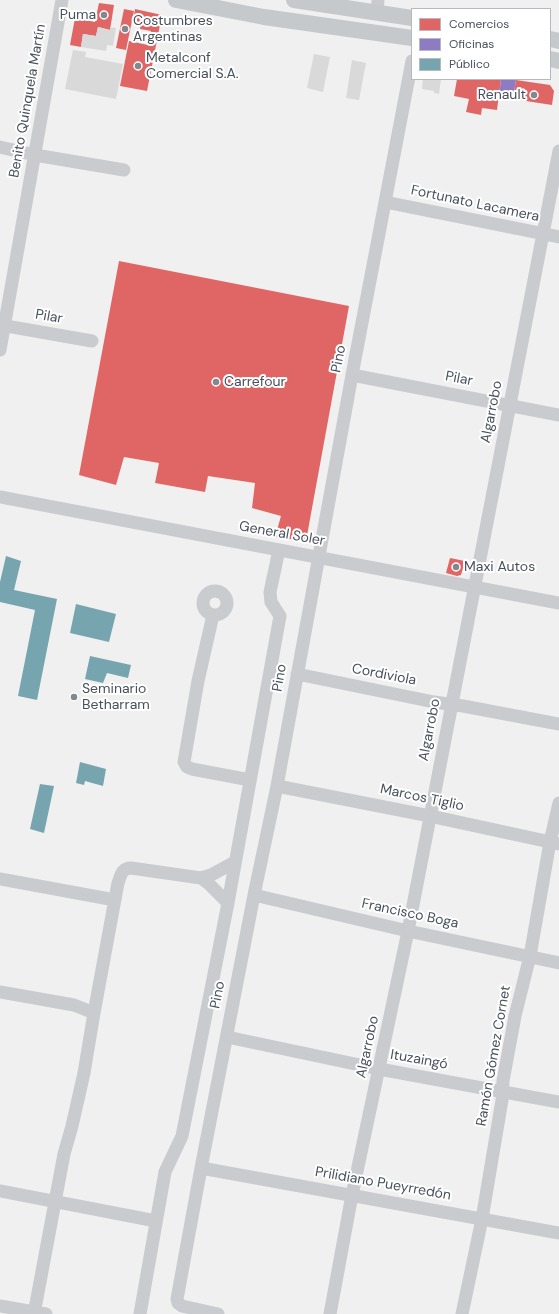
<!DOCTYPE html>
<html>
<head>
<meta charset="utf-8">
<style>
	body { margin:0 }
	#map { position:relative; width:559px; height:1314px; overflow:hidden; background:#f0f0f0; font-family:"DM Sans",sans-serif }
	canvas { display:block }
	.legend { position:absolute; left:411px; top:8px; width:140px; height:72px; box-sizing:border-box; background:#fff; border:1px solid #b6b9be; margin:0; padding:5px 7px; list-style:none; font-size:12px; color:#48505c }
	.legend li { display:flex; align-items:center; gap:8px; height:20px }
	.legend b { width:20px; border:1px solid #b6b9be }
</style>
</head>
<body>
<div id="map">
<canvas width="559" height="1314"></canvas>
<ul class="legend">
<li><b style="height:11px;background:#e06666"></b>Comercios</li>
<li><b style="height:11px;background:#8e7cc3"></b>Oficinas</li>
<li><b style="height:11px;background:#76a5af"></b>Público</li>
</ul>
</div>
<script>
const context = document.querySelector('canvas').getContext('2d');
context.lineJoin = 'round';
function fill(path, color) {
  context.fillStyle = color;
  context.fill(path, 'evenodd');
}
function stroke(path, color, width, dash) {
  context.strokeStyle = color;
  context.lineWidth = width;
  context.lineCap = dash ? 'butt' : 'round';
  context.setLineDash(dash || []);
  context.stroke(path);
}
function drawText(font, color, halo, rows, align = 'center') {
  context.font = font + ' "DM Sans",sans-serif';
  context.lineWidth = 4;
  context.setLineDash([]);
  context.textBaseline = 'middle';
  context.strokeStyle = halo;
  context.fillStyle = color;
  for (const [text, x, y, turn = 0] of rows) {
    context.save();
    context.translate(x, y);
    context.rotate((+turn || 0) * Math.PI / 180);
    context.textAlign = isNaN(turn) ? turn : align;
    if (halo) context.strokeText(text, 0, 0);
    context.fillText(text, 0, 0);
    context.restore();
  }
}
fill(new Path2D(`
	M99,3L114,5L110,30L98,27L96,36L83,34L81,47L70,45L75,18L95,22Z
	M124,9L134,11L126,50L116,48Z
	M135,9L162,15L147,91L120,86L129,41L148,45L151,31L140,29L141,22L133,21Z
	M457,79H501L497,110L482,108L481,115L466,112L469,99L454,96Z
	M516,80L550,85L554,91L552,105L513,99Z
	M119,261L349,306L306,541L275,537L281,516L252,508L255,483L208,476L205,492L155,483L159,463L124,457L116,485L79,475Z
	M450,558L465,561L461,575L457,576L446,573Z`), '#e06666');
fill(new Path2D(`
	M501,79L516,80L513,99L499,96Z`), '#8e7cc3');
fill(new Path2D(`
	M6,556L21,561L14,590L57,599L37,700L18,696L35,610L0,602V582Z
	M76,604L116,614L109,642L70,633Z
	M90,656L131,665L128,678L107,673L103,683L85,679Z
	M80,762L106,769L103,786L85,781L84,785L76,783Z
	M40,784L54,786L44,833L30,829Z`), '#76a5af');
fill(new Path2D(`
	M98,27L110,30V27L116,28L113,46L107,45L106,51L81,47L83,34L96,36Z
	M73,50L86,52L85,57L123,64L116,99L65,89Z
	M314,54L330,57L323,92L307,88Z
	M352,60L366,63L359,100L346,98Z
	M423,79H441L439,94L434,93V91L422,89Z`), '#d9d9da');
stroke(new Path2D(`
	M377,13L378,0
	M0,147L35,155L124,170
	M385,202L559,237
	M0,325L92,341
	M0,350L62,0
	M352,375L559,415
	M0,497L559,603
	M203 603a12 12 0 1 1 24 0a12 12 0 1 1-24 0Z
	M213,615L198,681L184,762L187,767L192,769L250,780
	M297,674L434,702L463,706L559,724
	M277,786L430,816L559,844
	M0,879L115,900
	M254,895L408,931L559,963
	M228,903L208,883L201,878L211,875L235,862
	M0,992L74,1005L94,1013
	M227,1037L379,1069L559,1102
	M201,1168L559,1233
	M0,1191L156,1221
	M0,1306L46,1314
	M34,1314L64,1154L72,1126L84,1073L94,1013L118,883C121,875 122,868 131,868L201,878
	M140,1314L165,1172L182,1136L228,903L280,616L271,602L270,592L279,550
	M218,1314L182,1306L178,1303L177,1299L201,1168L254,895L277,786L352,375L412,61
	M330,1314L352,1195L408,931L559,151
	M462,1314L482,1219L502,1100L503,1081L515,1016L530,956L550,842L559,803`), '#cacbce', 13);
stroke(new Path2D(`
	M176,0L264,17L412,38
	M294,0L412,18
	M550,39L559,41
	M550,59L559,61`), '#c6c9cc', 16);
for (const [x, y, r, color] of [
	[104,15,4,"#838890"],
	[125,29,4,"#838890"],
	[138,66,4,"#838890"],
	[534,95,4,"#838890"],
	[216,382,4,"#838890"],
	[456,567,4,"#838890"],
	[74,697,4,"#838890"]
]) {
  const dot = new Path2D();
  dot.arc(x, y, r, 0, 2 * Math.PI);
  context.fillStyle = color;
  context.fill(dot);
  stroke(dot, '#fff', 1.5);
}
drawText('14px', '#48505c', '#fff', [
	["Puma",96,15,"right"],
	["Costumbres",133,21],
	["Argentinas",133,37],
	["Metalconf",146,58],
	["Comercial S.A.",146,74],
	["Renault",526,95,"right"],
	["Carrefour",224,382],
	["Maxi Autos",464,567],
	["Seminario",82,689],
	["Betharram",82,705]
], 'left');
drawText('14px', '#48505c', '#fff', [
	["Benito Quinquela Martín",28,101,-80],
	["Fortunato Lacamera",475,204,12],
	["Pilar",49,317,10],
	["Pino",339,359,-79],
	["Pilar",459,379,11],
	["Algarrobo",492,412,-79],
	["General Soler",282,534,10],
	["Cordiviola",384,675,11],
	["Pino",280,678,-80],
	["Algarrobo",430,730,-79],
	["Marcos Tiglio",422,798,12],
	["Francisco Boga",410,914,12],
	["Pino",218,995,-79],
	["Algarrobo",368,1047,-78],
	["Ramón Gómez Cornet",494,1056,-80],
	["Ituzaingó",419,1060,10],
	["Prilidiano Pueyrredón",383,1184,10]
]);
</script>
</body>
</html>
